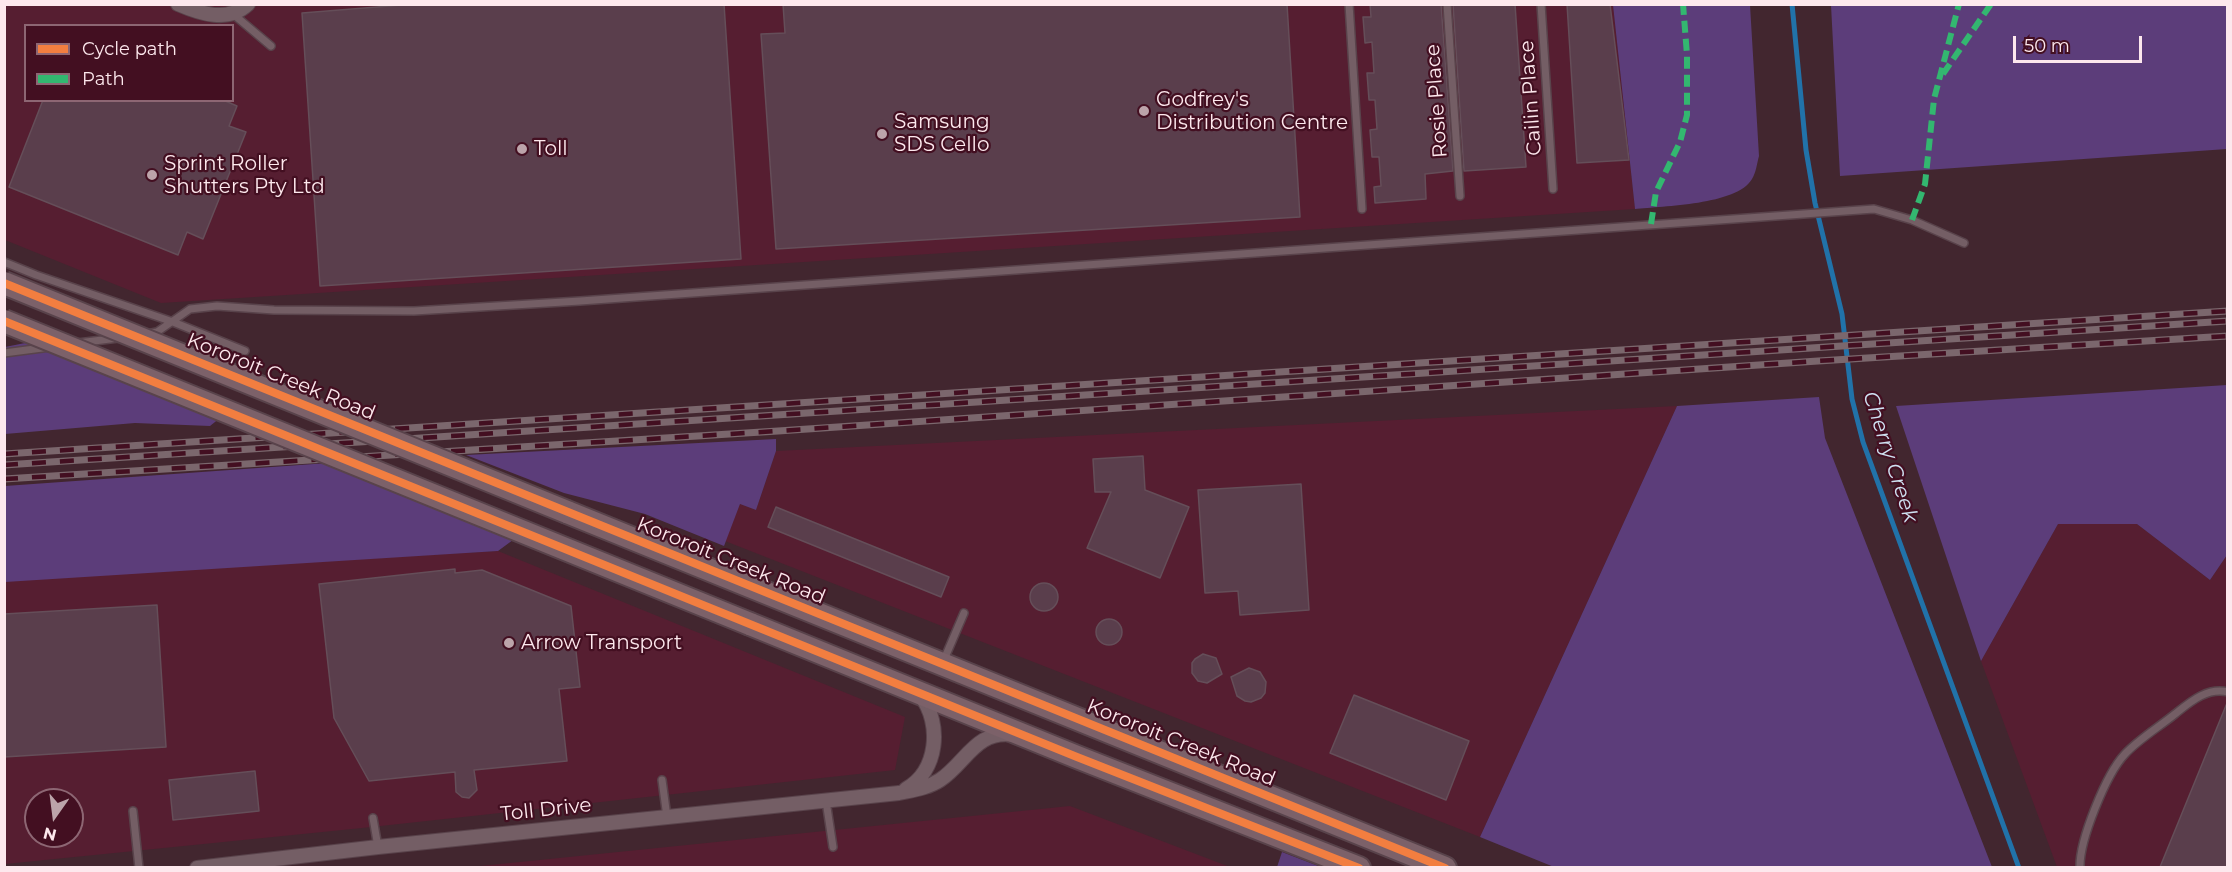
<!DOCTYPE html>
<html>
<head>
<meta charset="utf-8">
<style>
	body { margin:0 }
	#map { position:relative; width:2232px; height:872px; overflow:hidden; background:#42262f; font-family:Montserrat,sans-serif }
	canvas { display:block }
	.frame { position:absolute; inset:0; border:6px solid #fde8ed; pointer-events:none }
	.legend { position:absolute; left:24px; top:24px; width:210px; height:78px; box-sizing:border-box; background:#430f21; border:2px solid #8d6673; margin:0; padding:8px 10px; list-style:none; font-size:18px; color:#fde8ed }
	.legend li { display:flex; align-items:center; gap:12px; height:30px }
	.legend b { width:30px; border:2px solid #8d6673 }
	.north { position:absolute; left:24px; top:788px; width:60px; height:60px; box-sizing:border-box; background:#430f21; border:2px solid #8d6673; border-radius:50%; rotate:194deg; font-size:16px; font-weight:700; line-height:24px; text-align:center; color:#fde8ed }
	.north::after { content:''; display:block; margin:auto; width:21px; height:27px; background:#bca4aa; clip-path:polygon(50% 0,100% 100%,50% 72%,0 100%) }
	.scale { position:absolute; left:2013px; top:36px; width:129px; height:27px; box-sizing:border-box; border:3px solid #fde8ed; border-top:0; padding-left:8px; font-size:18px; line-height:21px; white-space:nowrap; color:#fde8ed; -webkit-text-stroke:4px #430f21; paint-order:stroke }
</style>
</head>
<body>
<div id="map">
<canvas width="2232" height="872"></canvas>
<div class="frame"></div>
<ul class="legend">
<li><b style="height:8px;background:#f27e40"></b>Cycle path</li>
<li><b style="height:8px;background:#33b770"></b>Path</li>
</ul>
<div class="north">N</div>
<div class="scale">50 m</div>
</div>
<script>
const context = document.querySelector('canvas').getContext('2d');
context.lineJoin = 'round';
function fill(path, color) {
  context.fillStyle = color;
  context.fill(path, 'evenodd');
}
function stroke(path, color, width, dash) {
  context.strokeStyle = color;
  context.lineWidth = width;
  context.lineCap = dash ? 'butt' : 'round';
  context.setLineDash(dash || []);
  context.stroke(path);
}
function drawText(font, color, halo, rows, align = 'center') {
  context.font = font + ' Montserrat,sans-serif';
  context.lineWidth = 4.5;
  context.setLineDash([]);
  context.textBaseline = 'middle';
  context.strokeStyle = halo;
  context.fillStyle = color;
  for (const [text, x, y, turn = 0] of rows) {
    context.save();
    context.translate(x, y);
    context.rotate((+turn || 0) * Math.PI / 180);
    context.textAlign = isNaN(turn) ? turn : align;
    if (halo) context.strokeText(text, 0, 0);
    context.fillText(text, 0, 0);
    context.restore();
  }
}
fill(new Path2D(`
	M4,5H1613L1635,209L161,303L5,240ZM26,26H232V100H26Z
	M1677,406L1480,837L725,541L740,504L756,510L776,451Z
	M2058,524H2137L2210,580L2227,555V867H2057L1981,661Z
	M498,551L905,717L895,770L362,828L5,864V579ZM36,800H72V836H36Z
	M1070,806L1230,867L461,868Z`), '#561e31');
fill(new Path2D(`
	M1613,5H1750L1759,156C1757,163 1756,173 1752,179C1737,205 1663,206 1635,209Z
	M1831,5H2227V149L1840,176Z
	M30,342L220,418L210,426L135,423L5,434V347Z
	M2227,385V555L2210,580L2137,524H2058L1981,661L1896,406Z
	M1819,397L1825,438L1992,867H1554L1480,837L1677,406Z
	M776,439V451L756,510L740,504L724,546L645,514L564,493L466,455Z
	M328,463L517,537L498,551L5,582V486Z
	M1282,852L1321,867H1277Z`), '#5c3d7a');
stroke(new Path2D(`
	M1792,4L1806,150L1815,203L1842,314L1852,399L1863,442L2019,868`), '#2172a9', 5);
const building = new Path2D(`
	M414,4H724L741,259L320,286L302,13Z
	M783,4H1287L1300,217L776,249L761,34L785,33Z
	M1370,4H1441L1453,171L1425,174L1426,199L1375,203L1374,187L1381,186L1379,157H1372L1370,130L1377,129L1375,100H1369L1367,73H1374L1372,42L1365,43L1363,17H1371Z
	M1453,4H1515L1526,167L1464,171Z
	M1567,4H1610L1629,160L1577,163Z
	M43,100H223L237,106L229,126L246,132L203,239L187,232L178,255L9,187Z
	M1143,456L1145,490L1189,507L1160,578L1087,548L1111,492H1095L1093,459Z
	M1301,484L1309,610L1240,615L1238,591L1205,593L1198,490Z
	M776,507L949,577L941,597L768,527Z
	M455,569V573L482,570L571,606L580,687L559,689L567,761L474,770L477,790L469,798L462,797L456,792L455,772L369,781L334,718L319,584Z
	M1030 597a14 14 0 1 1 28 0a14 14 0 1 1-28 0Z
	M157,605L166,747L4,757V614Z
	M1096 632a13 13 0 1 1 26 0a13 13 0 1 1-26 0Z
	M1203,654L1216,658L1222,674L1207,683L1198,681L1192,673V663L1195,659Z
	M1249,668L1260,672L1266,682L1265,693L1261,698L1251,702L1245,701L1237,696L1231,677Z
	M1354,695L1469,741L1446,800L1330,753Z
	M2227,703L2228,867H2160Z
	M255,771L259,811L173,820L169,780Z`);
fill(building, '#5a3e4c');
stroke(building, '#654e59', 1.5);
const service = new Path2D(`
	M1349,4L1362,209
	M1447,4L1460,196
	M1541,4L1553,189
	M233,14L271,46
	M4,262L36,275L173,322L245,351
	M147,334L157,332L190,309L217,306L274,310L414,311L580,301L1874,209L1912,220L1964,243
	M78,343L118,338
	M4,353L50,347
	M943,662L964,613
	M662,780L667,817
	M826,801L833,847
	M133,811L139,868
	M373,818L378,847
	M2080,868C2079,841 2106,774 2125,754C2139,739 2159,727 2175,714C2190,702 2207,687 2228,692`);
const minor = new Path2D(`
	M178,4C201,14 228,23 248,4
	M906,789C938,771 942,724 921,696
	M197,868L378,847L899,793C913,790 928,788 940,780C966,763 976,729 1014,735`);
const primary = new Path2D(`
	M567,512L1445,868
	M750,624L1077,757L1359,868`);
stroke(service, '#59434b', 10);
stroke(minor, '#59434b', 16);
stroke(primary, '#59434b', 26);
stroke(service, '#745e65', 7);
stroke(minor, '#745e65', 14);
stroke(primary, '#7c6169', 22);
const rail = new Path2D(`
	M4,454L2228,311
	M4,465L2228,321
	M4,479L778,431L1818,361L2228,336`);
stroke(rail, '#7b676d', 7);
stroke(rail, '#430f21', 4.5, [14]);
const primaryBridge = new Path2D(`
	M4,283L567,512
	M4,321L750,624`);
stroke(primaryBridge, '#59434b', 26, []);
stroke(primaryBridge, '#7c6169', 22);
stroke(new Path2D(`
	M1943,74L1991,4
	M1912,220L1925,184L1934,99L1959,4
	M1651,224L1656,192L1680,142L1687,115V55L1683,4`), '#33b770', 6, [12, 6]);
stroke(new Path2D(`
	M4,283L1445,868
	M4,321L1077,757L1359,868`), '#f27e40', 8);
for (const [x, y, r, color] of [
	[1144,111,6,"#bca4aa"],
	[882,134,6,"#bca4aa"],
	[522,149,6,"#bca4aa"],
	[152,175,6,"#bca4aa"],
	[509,643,6,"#bca4aa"]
]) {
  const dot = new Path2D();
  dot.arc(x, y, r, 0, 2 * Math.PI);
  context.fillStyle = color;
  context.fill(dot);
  stroke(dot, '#430f21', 2);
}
drawText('20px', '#fde8ed', '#430f21', [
	["Cailin Place",1531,98,-94],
	["Rosie Place",1437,101,-94],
	["Kororoit Creek Road",281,377,22],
	["Kororoit Creek Road",731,561,22],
	["Kororoit Creek Road",1181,743,22],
	["Toll Drive",546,810,-6]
]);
drawText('20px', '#fde8ed', '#430f21', [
	["Godfrey's",1156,100],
	["Distribution Centre",1156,123],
	["Samsung",894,122],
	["SDS Cello",894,145],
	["Toll",534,149],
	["Sprint Roller",164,164],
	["Shutters Pty Ltd",164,187],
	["Arrow Transport",521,643]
], 'left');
drawText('italic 21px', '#cfe2f2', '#430f21', [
	["Cherry Creek",1890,457,72]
]);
</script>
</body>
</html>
